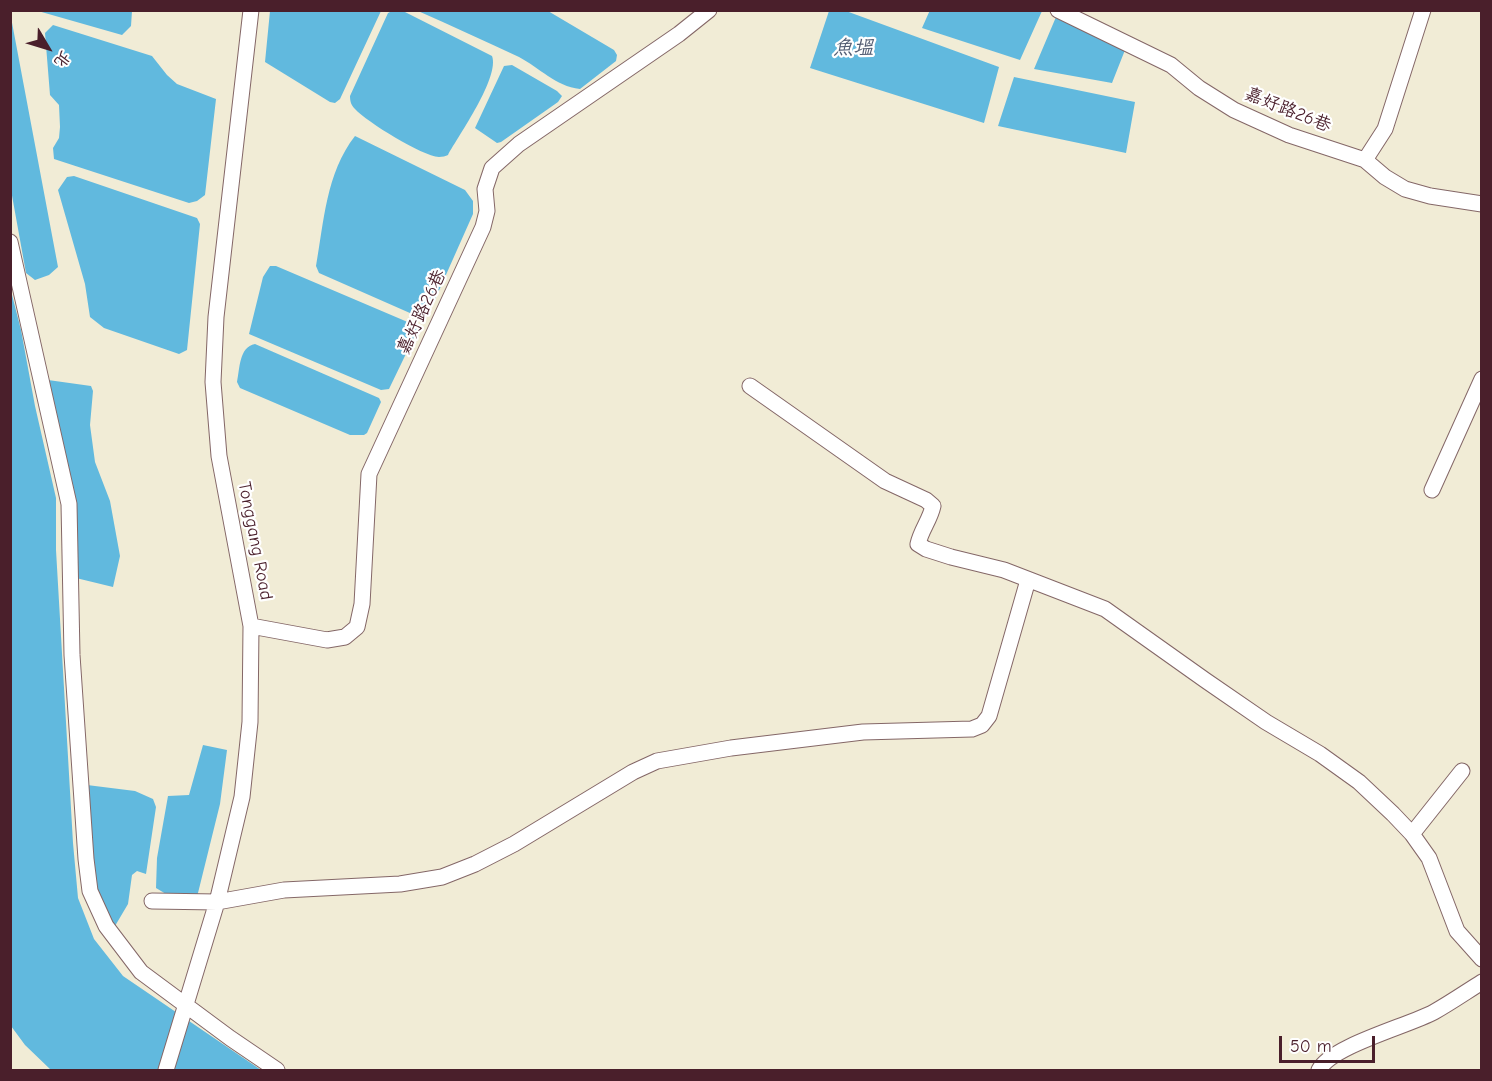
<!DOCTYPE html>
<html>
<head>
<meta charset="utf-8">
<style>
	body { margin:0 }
	#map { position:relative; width:1492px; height:1081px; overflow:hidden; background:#f1ecd6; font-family:"Comic Neue","LXGW WenKai TC",sans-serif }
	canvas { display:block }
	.frame { position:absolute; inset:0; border:12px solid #4a1f2b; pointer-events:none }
	.north { position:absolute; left:18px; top:18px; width:60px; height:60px; -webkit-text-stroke:4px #fff; paint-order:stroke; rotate:128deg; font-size:16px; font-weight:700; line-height:24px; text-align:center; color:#4a1f2b }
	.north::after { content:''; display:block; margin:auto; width:21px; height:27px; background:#4a1f2b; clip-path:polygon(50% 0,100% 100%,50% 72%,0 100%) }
	.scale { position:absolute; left:1279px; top:1036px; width:96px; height:27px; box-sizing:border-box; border:3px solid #4a1f2b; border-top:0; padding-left:8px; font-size:18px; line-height:21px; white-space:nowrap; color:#4a1f2b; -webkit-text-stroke:4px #fff; paint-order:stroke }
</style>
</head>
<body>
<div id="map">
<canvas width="1492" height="1081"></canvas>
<div class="frame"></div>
<div class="north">北</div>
<div class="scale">50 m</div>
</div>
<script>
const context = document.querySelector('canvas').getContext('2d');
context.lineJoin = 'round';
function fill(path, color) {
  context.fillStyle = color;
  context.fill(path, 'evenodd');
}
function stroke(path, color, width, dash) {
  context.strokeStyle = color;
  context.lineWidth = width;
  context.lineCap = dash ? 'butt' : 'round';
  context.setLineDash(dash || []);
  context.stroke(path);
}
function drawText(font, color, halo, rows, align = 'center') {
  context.font = font + ' "Comic Neue","LXGW WenKai TC",sans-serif';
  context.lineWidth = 4.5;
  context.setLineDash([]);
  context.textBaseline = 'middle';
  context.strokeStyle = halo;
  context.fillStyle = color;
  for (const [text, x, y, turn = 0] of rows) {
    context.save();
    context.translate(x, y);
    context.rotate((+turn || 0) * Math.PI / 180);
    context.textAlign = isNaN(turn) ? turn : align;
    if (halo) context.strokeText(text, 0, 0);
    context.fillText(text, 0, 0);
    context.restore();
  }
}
fill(new Path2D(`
	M394,10L403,11L492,56C500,77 459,135 448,155C446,156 442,157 439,157C422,156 367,122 355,109C351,105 350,101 350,96L388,13Z
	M930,10H1042V11L1020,60L922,28Z
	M38,11H132L131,26L122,35Z
	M270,11H381L340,99L335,103L330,102L265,62Z
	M418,11H548L614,50L617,55L616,61L580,89C555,86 540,68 519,57C485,41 452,26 418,11Z
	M829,11H846L999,67L984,123L810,68Z
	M10,12L58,267L49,275L35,280L26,273L11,190Z
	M1056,17L1125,50L1112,83L1034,69Z
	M53,25L152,56L167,75L177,84L216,99L205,195L197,201L189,203L54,159L53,148L59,138L60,127L59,105L50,95L45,33Z
	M512,65L557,91L562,96L558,102L501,142L497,143L475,128L504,66Z
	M1014,77L1135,102L1126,153L998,126Z
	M355,136L465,190L473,201V214L433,304L428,312L419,317L319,273L316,266C324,222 326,173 355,136Z
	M74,176L197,218L200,224L187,350L179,354L104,328L90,317L85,284L58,190L67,177Z
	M270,266H276L417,326V331L389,389L381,390L249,334L263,277Z
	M10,287L21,330L35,406L56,498V550L73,843L78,898L94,939L123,976L261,1070H51L25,1045L11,1026Z
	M255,344L379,398L381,402L367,433L364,435H350L240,388L237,382C240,368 239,347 255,344Z
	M48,380L91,386L93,391L90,425L95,462L110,501L120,556L113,587L76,578Z
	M203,745L227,750L220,804L197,897L166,894L156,888L157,858L168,796L189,795Z
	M87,785L135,791L153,799L156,807L146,874L137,871L132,875L128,904L115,926C88,906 90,818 87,785Z`), '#61b9de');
const street = new Path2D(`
	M1058,10L1171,65L1199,88L1234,110L1289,135L1365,160L1385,177L1405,189L1430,196L1482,204
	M1365,160L1385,129L1423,10
	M10,242L69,504L72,655L86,859L90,891L106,926L141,972L230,1038L277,1070
	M750,386L885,481L926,500L933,506C930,520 921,530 918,544L926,549L951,557L1004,570L1105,609L1205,680L1266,722L1320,754L1359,782L1393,814L1412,834L1429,858L1457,931L1482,959
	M1432,490L1482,379
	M251,626L327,640L345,637L357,627L362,604L369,474L483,227L487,211L485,189L492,168L519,144L679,34L709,10
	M1412,834L1462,771
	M152,901L217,902L284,890L400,884L442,877L475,864L514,844L633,772L657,761L731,748L863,732L972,729L982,725L989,716L1028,580
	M166,1070L217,902L242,797L250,722L251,626L219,456L213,382L216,317L251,10
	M1319,1070C1331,1046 1408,1026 1434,1012C1450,1003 1466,992 1482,982`);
stroke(street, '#846767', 17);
stroke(street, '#fff', 15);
drawText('18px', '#4a1f2b', '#fff', [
	["嘉好路26巷",1288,110,22],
	["嘉好路26巷",422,312,-65],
	["Tonggang Road",255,541,79]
]);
drawText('italic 20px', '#535d73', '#fff', [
	["魚塭",853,48]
]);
</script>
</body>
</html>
